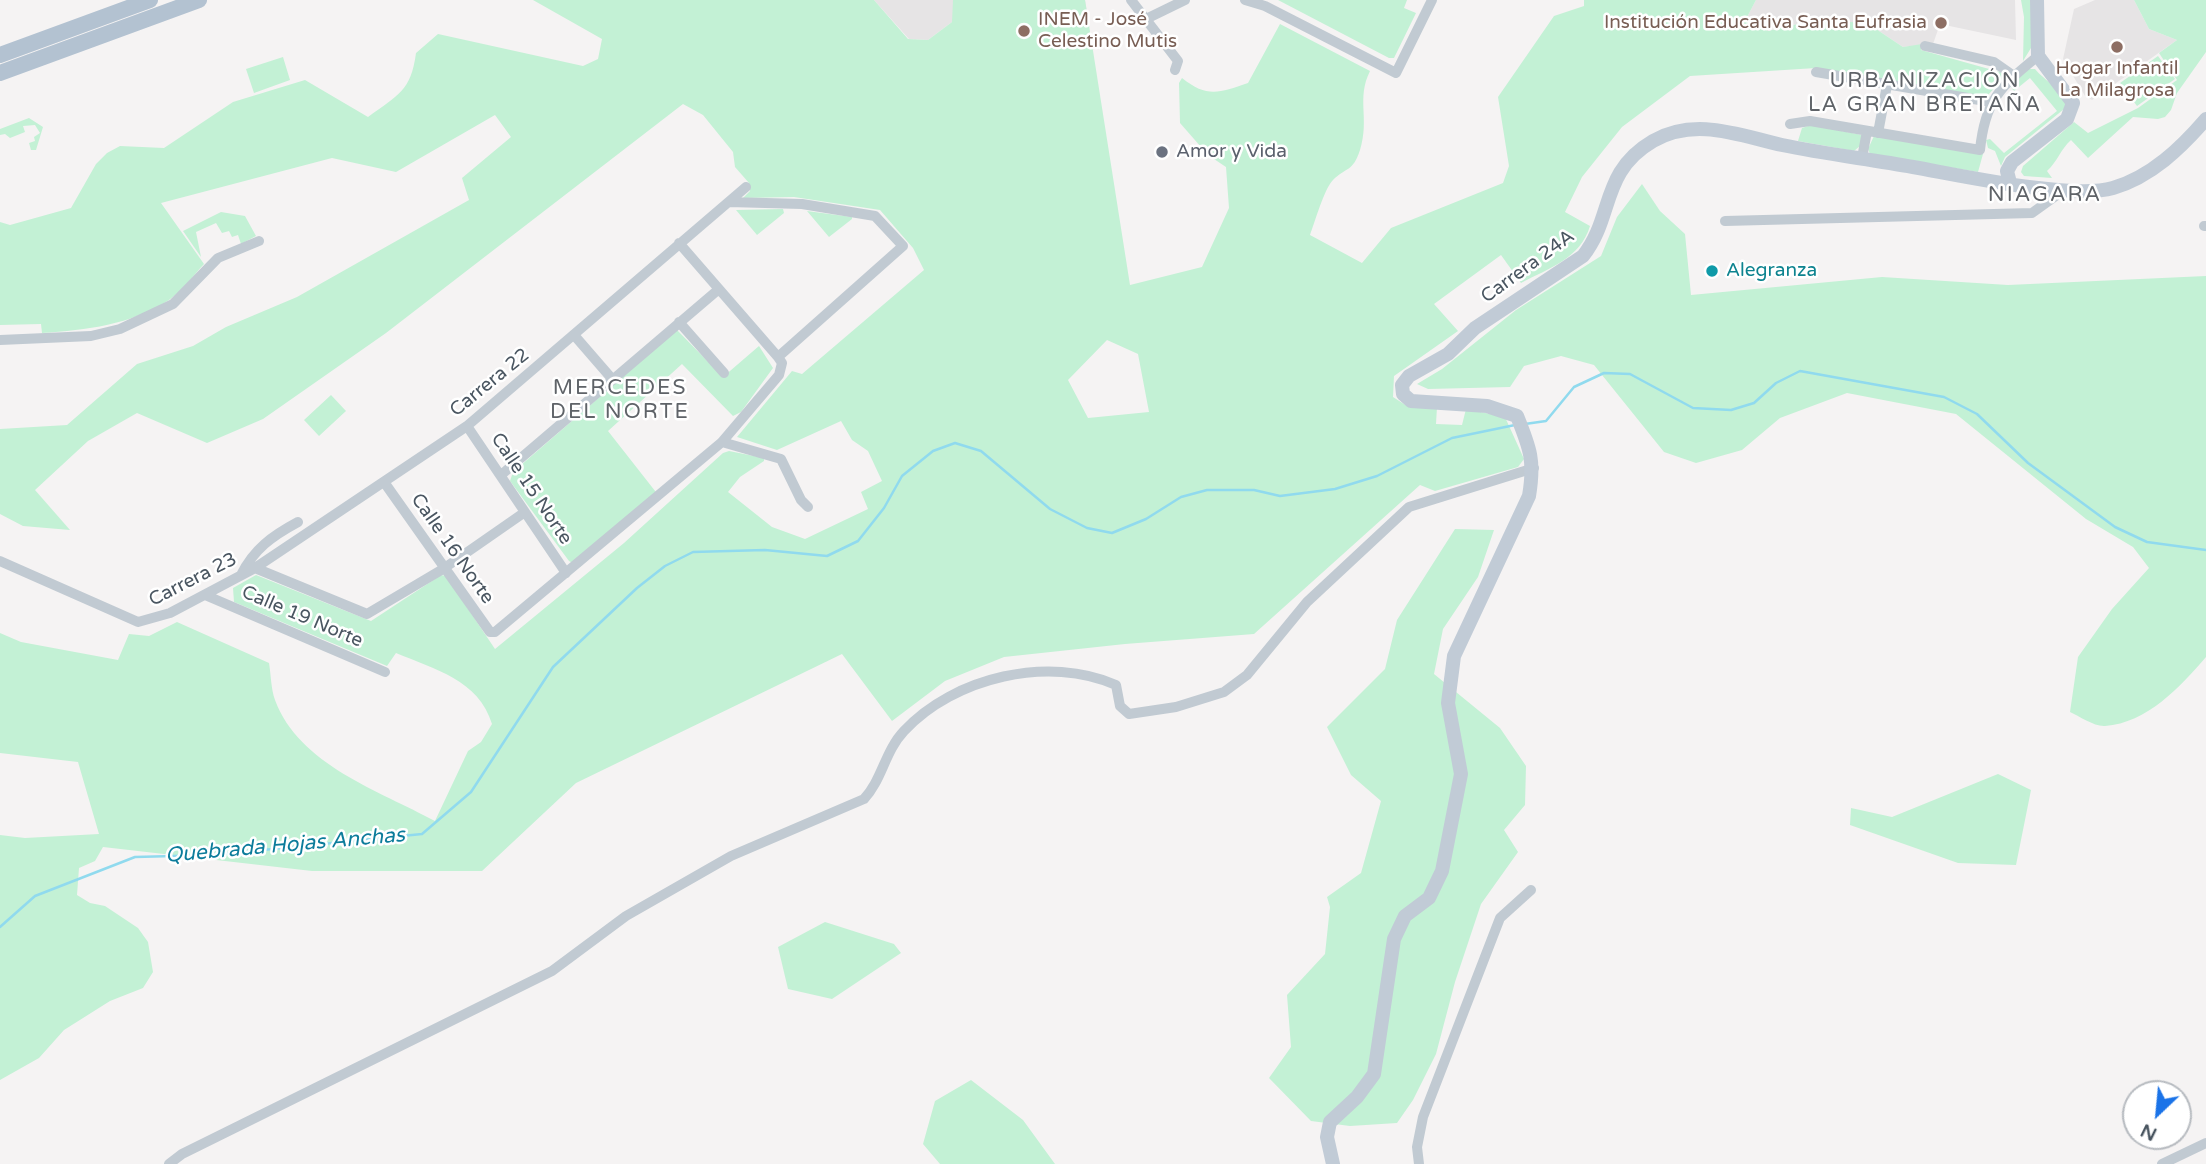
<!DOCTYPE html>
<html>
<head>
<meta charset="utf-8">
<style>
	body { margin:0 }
	#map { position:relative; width:2206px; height:1164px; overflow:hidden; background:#f5f3f3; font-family:"Varela Round",sans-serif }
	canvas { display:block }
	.north { position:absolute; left:2122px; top:1080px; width:70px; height:70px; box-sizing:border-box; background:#fff; border:2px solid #b7bbc0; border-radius:50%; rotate:206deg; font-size:19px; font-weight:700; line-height:28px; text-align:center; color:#4a5661 }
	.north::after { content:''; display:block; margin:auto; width:24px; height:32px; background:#1a73e8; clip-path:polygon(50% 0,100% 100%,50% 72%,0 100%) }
</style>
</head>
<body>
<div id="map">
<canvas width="2206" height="1164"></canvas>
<div class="north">N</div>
</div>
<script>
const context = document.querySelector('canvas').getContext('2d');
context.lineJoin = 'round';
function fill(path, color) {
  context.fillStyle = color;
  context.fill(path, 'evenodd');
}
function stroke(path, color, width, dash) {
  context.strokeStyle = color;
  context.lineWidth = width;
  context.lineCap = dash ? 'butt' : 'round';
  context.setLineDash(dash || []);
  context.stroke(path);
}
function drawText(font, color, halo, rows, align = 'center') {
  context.font = font + ' "Varela Round",sans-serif';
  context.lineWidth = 5;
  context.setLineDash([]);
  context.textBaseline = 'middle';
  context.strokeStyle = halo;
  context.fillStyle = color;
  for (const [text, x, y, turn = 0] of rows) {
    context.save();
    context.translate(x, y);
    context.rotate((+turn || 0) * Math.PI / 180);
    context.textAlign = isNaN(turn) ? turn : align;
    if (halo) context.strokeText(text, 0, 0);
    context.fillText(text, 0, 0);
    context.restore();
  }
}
fill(new Path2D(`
	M874,0H1085L1089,22H952L928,40L909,39Z
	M1756,0H2015L2016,40L1940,24L1933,44L1903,47L1867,23L1788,25L1768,31L1745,21Z
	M2095,0H2134L2149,29L2177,40L2092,100L2085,96L2063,59L2074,9Z`), '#e6e4e5');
fill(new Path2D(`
	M533,0H874L908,39L928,40L952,22L953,0H1085L1130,285L1202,267L1229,208L1226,167L1208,155L1180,123L1179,83L1182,78C1207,98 1219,93 1248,83L1280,24L1370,71C1356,99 1370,118 1360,150C1353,172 1346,167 1333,180C1324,189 1315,222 1310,235L1362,263L1391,228L1503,183L1509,166L1498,97L1554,16L1584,6V0H1756L1745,21L1768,31L1815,20L1867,23L1903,47L1922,44L1921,50L2007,74L1988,95L1978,97L1816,68L1690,76L1622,127L1582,177L1565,212L1590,226C1580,259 1549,268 1521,283L1501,255L1434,304L1458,331L1394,376L1393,397L1407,406L1437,407L1436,424L1462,425L1466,409L1505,417L1524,459L1518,467L1435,491L1420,485L1254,634L1125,644L1004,657L945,681L892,721L842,654L576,783L482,871H312L103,847L95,861L79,868L77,895L90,903L105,906L138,928L148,942L153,972L143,988L110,1001L64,1030L39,1058L0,1080V835L25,838L99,834L78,762L0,753V633L21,642L118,660L129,634L149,636L177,622L269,663C271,675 271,689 275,700C299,765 380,791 435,821L468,751L481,742L492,724C479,680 434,669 396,653L387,666L234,602L233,588L256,575L371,621L441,575L446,576L495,649L624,543L723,453L729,451L764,458V461L740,477L728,492L772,527L805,539L868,509L861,492L882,481L868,451L852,440L841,421L777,450L737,437L792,371L802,374L924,270L913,248L880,210L794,197L743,198L750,191L749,183L735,167L733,152L703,115L683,104L386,333L263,419L207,443L137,413L88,441L35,490L70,530L23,526L0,514V429L67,425L137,364L193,346L226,327L297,297L469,200L462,178L511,137L495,115L396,172L332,158L161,203L204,264C193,276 182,291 169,300C130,325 87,330 42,333L41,324L0,325V222L10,225L71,208L96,164L107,153L120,146L164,148L233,102L305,80L368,117C398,95 411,91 416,53L438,34L583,66L598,59L602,39ZM1107,340L1138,354L1149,412L1088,418L1068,380Z
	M1278,0H1407L1404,8L1416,13L1394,58H1389Z
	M2021,0H2031V48L2023,61L2024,17Z
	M2134,0H2206V52L2177,93L2171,110L2165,117L2158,119L2133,117L2088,158L2071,140C2060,150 2058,161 2047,171L2052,178L2024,176L2021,172L2023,166L2074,122L2088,133L2138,108L2177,80L2159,53L2177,40L2149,29Z
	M2158,56L2175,79L2137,106L2120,83Z
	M283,57L290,80L254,93L246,69Z
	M2028,69H2035C2045,81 2063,90 2069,105L2005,157L2001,166L1995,151L1988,148L1986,140L1990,139L2004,153L2057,111L2030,78L2014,91L2010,86Z
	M29,118L43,127L36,150H31L29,143L35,141L34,137L40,133L35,125L23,126L25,132L10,138L5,134L0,135V129Z
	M1811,125L1862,135L1860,146L1854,151L1798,141L1802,128Z
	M1874,136L1983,154L1978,172L1870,154L1868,149Z
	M1642,184L1660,211L1685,234L1691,295L1882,277L2008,285L2206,276V657C2180,687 2147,723 2105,726C2095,727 2079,716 2070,712L2078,657L2112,609L2149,568L2133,547L2086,519L1956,414L1847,393L1780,418L1742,450L1696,463L1664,452L1594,365L1561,356L1524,366L1510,387L1428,389L1417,384L1442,369L1516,310L1601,256L1617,217Z
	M783,209L784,213L757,235L736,210Z
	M807,211L852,217V219L829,237Z
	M221,212L245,216L256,236L241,244L238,235L232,237L229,231L222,233L216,223L196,232L201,257L183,231Z
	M677,330L723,377L759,346L773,368L741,412L733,416L682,364L608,431L659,496L580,567L569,561L510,481L513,472Z
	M331,395L346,411L319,436L304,420Z
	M1455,529L1494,530L1478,577L1443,629L1434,674L1500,728L1526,766L1525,805L1504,830L1518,852L1481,904L1455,982L1436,1054L1413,1100L1397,1123L1350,1126L1311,1121L1269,1078L1291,1047L1287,995L1325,954L1330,907L1327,897L1361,873L1381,801L1351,775L1327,727L1385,669L1397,620Z
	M1998,774L2031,790L2016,865L1958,863L1850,825L1851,808L1892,817Z
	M825,922L894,944L901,953L832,999L788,989L778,947Z
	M971,1080L1023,1120L1055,1164H940L923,1144L935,1101Z`), '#c3f1d5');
stroke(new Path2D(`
	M1525,424L1546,421L1574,387L1604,373L1630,374L1693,408L1731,410L1754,403L1776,383L1800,371L1944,397L1977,414L2028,463L2115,527L2147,542L2206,550
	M0,927L35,896L135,857L213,855L422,834L471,792L553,667L637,588L665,566L693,552L765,550L827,556L858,541L884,508L902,476L933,451L955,443L981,451L1050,509L1087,528L1112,533L1146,519L1181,497L1207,490H1254L1280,496L1335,489L1377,476L1452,438L1515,425`), '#90daee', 2.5);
stroke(new Path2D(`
	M1131,0L1178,61L1175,70
	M1245,0L1265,6L1396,73L1432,0
	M1146,19L1185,0
	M1925,46L1994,62L2014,76
	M1816,72L1991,102
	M1790,124L1810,121L1980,150C1985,100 2000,87 2038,56
	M1878,133L1887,85
	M1862,158L1867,131
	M729,202L802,204L875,216L903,246L778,357
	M1725,221L2032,213L2064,190
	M2204,226H2206
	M679,322L724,373
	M574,335L613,380
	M0,340L91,336L120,329L173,304L218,258L259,241
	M467,426L566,573
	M722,442L781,459L801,500L808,507
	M501,475L719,289
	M384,482L490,632H495L722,442L779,375L782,363L778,357L679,243
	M0,561L138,622L170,613L255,568L467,426L746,187
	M255,568L367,614L443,569L525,512
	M241,575C254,549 272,536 298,522
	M205,595L385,672
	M169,1164L182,1154L552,971L626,916L731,856L864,799C882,780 885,751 904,731C954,677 1049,655 1116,685L1120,706L1129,714L1176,707L1224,692L1247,675L1307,602L1409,507L1534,468
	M1419,1164L1417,1147L1423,1117L1500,918L1531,890
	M2162,1164L2206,1143`), '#c1cad2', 10);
stroke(new Path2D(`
	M2010,183L2007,171L2012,162L2067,119L2073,103L2038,56L2037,0
	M1333,1164L1327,1137L1330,1122L1357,1097L1374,1074L1394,939L1405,916L1429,898L1442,871L1461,774L1448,703L1454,656L1529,496C1535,461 1530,448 1517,416L1487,406L1411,401L1403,394L1402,385L1409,376L1448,354L1475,328L1583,256C1614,217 1600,172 1653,141C1695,117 1738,135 1782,145C1825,154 1869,159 1913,167C1959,175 2072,200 2113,188C2151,177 2181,148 2206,119`), '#c1cbd6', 14);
stroke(new Path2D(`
	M0,55L150,0
	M0,73L199,0`), '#b3c2d1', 16);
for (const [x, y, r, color] of [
	[1941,23,7,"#8d6e63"],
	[1024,31,7,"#8d6e63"],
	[2117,47,7,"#8d6e63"],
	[1162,152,7,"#6b7280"],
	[1712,271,7,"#0f9aa8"]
]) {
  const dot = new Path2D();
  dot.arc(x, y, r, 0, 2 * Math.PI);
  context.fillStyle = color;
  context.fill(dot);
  stroke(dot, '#fff', 2.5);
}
drawText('19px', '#785e54', '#fff', [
	["INEM - José",1038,20],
	["Celestino Mutis",1038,42],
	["Institución Educativa Santa Eufrasia",1927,23,"right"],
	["Hogar Infantil",2117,69,"center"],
	["La Milagrosa",2117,91,"center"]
], 'left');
drawText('19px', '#5b616d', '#fff', [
	["Amor y Vida",1176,152]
], 'left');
drawText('19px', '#4a5661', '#fff', [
	["Carrera 24A",1528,267,-36],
	["Carrera 22",490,383,-39],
	["Calle 15 Norte",531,489,56],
	["Calle 16 Norte",452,549,55],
	["Carrera 23",193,580,-27],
	["Calle 19 Norte",302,617,23]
]);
drawText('19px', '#0d838f', '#fff', [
	["Alegranza",1726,271]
], 'left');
context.letterSpacing = '2px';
drawText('21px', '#5f6368', '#fff', [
	["URBANIZACIÓN",1925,81],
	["LA GRAN BRETAÑA",1925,105],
	["NIAGARA",2045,195],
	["MERCEDES",620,388],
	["DEL NORTE",620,412]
]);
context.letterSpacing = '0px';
drawText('italic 21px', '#0c7c9b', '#fff', [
	["Quebrada Hojas Anchas",285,846,-5]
]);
</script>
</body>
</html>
